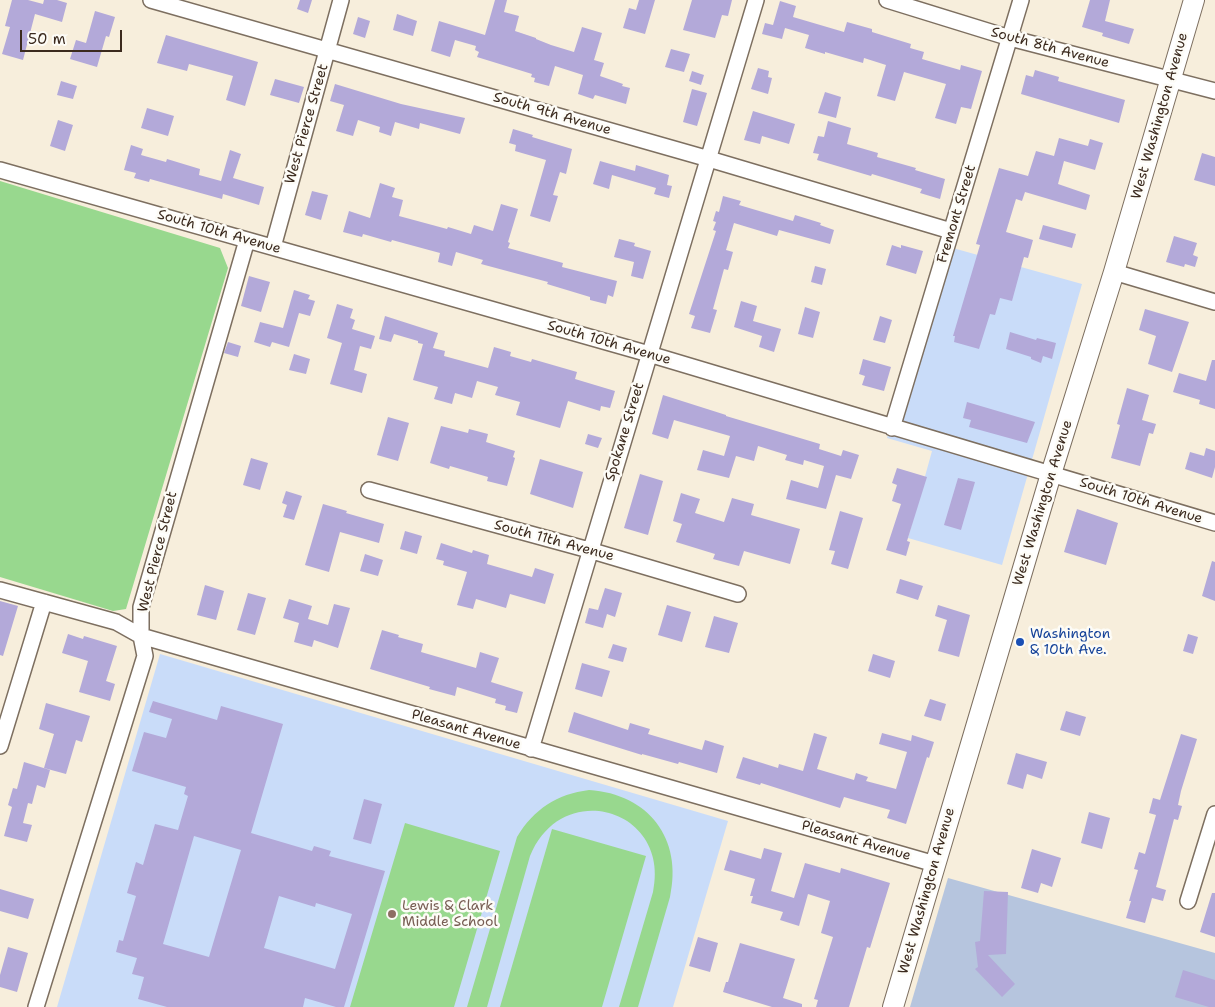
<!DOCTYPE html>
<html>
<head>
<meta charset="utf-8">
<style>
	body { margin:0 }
	#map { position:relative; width:1215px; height:1007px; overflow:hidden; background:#f7eedc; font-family:"Shantell Sans",sans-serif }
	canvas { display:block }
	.scale { position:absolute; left:20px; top:30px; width:102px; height:22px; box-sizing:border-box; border:2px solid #3b2a1e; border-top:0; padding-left:6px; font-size:15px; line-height:18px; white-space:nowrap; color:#3b2a1e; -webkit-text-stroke:4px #fdfcf7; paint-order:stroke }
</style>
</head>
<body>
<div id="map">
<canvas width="1215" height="1007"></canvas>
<div class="scale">50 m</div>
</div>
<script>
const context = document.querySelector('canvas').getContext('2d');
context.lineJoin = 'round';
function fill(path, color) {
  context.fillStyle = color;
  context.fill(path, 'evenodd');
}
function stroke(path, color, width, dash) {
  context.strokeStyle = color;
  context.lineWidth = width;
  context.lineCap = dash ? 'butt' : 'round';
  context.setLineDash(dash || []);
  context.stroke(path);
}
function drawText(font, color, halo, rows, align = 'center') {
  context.font = font + ' "Shantell Sans",sans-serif';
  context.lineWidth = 5;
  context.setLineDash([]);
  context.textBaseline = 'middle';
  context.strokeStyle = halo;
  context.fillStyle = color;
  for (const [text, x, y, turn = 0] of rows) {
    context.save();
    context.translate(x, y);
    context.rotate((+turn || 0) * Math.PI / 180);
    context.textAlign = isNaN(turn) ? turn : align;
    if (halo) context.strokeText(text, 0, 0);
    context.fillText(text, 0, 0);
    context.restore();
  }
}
fill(new Path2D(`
	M942,245L1082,284L1002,565L908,538L932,451L887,438Z
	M160,654L728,821L673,1007H57Z`), '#c9dcf9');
fill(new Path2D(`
	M948,878L1215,953V1007H910Z`), '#b6c5de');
fill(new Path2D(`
	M0,181L220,248L228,268L126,609L113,611L0,577Z
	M589,790C649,794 683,839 670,897L638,1007H619L653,892C671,809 562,777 530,856L487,1007H467L517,837C534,809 557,794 589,790Z
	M405,823L500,851L454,1007H350Z
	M552,829L646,856L602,1007H500Z`), '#98d88e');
fill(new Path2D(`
	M12,0H28L43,4L44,0H57L67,3L62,22L35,14L23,60L2,54L10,27L5,26Z
	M300,0H312L308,13L297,9Z
	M495,0H507L504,12L519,16L515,31L536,38V39L551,45L574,52L582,27L602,33L594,60L604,63L600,76L623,84L622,86L630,88L626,104L595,95L593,99L578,94L583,75L555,66L549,86L534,82L535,78L531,77L532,74L477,57L479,52L475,50L476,46L455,40L450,57L431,51L439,21L485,35Z
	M639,0H655L645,34L623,28L629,8L636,10Z
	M692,0H732L728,16L722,15L715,38L683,30Z
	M1090,0H1110L1105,21L1134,29L1129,44L1102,36L1103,33L1082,27Z
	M780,1L796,6L793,17L844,32L847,22L872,29V32L911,44L910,48L924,52L922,59L960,70L961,65L982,71L971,109L961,107L956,124L935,118L946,84L904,72L895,101L877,96L886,65L864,58L863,63L825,52V54L805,48L809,35L785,28L782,39L762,34L765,23L773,25Z
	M95,11L115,17L109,37L106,36L97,67L70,59L76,40L86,43Z
	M397,14L417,21L413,36L393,30Z
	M358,17L370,21L365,38L353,34Z
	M166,35L258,62L245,106L226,100L233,76L189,64L187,71L157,63Z
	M671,49L690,54L684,72L665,67Z
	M758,68L769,71L768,77L772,78L768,94L751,89Z
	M1035,70L1059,77L1058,81L1125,100L1119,123L1021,94L1026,75L1033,77Z
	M692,71L704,75L701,85L689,81Z
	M275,79L304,87L299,103L270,95Z
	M61,81L77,86L73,99L57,95Z
	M335,84L401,104L465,118L460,134L420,123L419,129L395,122L391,136L379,132L380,127L358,120L353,136L336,131L344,105L330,101Z
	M692,89L707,93L697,126L683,122Z
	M825,92L841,97L836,118L818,113Z
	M147,108L174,116L168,136L141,128Z
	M753,111L795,124L789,144L762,136L760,144L744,140Z
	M58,120L73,125L65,151L50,146Z
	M828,121L851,128L847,144L878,153L877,157L916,168L915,170L945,179L940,199L920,193L922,189L872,174L871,176L817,160L819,154L813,153L818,136L824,137Z
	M513,129L533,135L532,137L572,149L566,174L560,172L553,195L558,196L550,222L530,216L546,160L515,151L516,145L509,143Z
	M1059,138L1088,146L1090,139L1103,143L1095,170L1064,161L1058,184L1090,195L1086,210L1025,192L1022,201L1016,199L1006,232L1033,240L1028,258L1024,257L1012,301L1000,298L995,315L990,314L979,349L954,342L955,336H953L980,245L976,244L999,168L1028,176L1036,151L1054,156Z
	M131,145L143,149L141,155L166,162L167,159L200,169L199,175L221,181L230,150L241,154L233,178L264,187L259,205L223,194L222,199L150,179L149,182L134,178L136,173L124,170Z
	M1202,153L1215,157V186L1194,180Z
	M600,161L635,171L636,165L669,175L667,185L672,186L669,198L654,194L656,188L612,175L609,189L593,184Z
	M380,183L395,188L392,197L403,200L399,216L447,229L448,227L471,234L474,225L493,231L501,204L518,209L508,242L510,243L508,248L563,263L562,267L617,281L613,297L608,295L606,304L590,300V297L547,284L548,282L481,264L483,260L456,252L452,266L438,262L440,253L392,240L391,242L363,234L362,237L343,232L349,211L370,218Z
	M312,191L328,195L321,220L305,215Z
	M723,196L741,201L739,205L793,221L795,215L821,223L820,225L834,230L830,244L779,230L777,236L734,223L726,250L733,252L728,270L724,269L713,309L717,310L710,333L691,328L695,316L689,314L716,231L713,230L716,222L713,221L716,211L719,212Z
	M1043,225L1076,234L1072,248L1039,239Z
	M1174,236L1197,243L1193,255L1198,257L1195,267L1185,264L1184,267L1166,262Z
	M619,239L635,243L634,246L651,251L643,279L631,276L634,262L614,257Z
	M892,245L901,248V245L923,251L916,274L886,265Z
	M815,266L826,269L822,285L811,282Z
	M249,276L270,282L261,312L241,306Z
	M294,290L310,295L308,299L315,301L310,316L299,313L289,347L272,342L270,347L254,342L260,322L283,328Z
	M741,301L757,306L753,321L781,329L774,352L759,347L762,336L734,327Z
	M337,304L353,309L350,318L355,320L352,329L375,336L371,349L360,346L354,370L367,374L362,393L330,384L342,343L327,338Z
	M805,307L820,312L813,338L798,334Z
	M1145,309L1189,322L1172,372L1148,364L1156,336L1139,330Z
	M385,316L438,333L433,348L445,351L444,356L488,368L494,347L511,352L510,356L531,362L532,359L577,372L575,379L615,391L610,408L601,406L600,411L568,401L560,428L516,415L520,402L495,395L498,387L477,381L472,398L455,393L452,404L434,399L438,387L413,380L423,344L418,343V341L394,334L391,342L379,339Z
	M880,316L892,320L885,343L873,340Z
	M1010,332L1036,340L1037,338L1056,343L1052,359L1043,356L1041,363L1031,359V357L1006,349Z
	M228,342L241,346L238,357L224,353Z
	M294,354L310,359L306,374L289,370Z
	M863,359L891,367L884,391L862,385L865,376L859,374Z
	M1212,360H1215V409L1199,404L1200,400L1173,392L1179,373L1206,381Z
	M1127,388L1149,395L1142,420L1156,424L1153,434L1149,433L1140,466L1111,458L1120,425L1117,424Z
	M663,395L726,415V416L820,444L819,449L841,456L843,450L859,455L851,479L836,475L826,509L786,499L791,480L818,488L824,466L804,460L803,465L785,460L787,455L758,446L754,461L736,456L729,478L697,470L703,450L724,456L730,436L674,420L668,439L652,434Z
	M967,402L1035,422L1027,443L969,427L971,420L963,418Z
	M388,417L409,423L398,461L377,455Z
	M441,426L468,433L469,429L488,434L486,442L515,451L513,457L515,458L507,486L487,481L488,477L450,466L449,469L430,463Z
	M588,434L602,438L598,448L585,444Z
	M1206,448L1215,451V467L1212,478L1185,469L1190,452L1204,456Z
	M251,458L268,463L260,490L243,485Z
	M540,459L583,472L573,508L530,494Z
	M897,468L927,477L907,541L910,542L906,556L886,550L901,504L892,501L897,485L892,483Z
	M640,474L663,481L648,535L624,528Z
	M958,478L975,482L961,530L944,525Z
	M286,491L302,496L294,520L283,517L287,505L282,503Z
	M681,493L700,499L695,513L724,522L732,498L754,504L751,515L800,529L790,564L744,551L739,566L713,559L715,554L676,542L682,524L673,521Z
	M323,504L347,511L346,513L384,524L379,543L340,532L329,572L305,565Z
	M1077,509L1118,523L1106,565L1064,552Z
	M840,511L863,518L848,569L831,564L835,551L829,550Z
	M405,531L422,536L417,554L400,549Z
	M441,543L472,553L473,550L489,555L487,564L532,577L535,568L554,574L545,604L510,594L506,608L476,599L473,609L457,605L467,572L443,565L444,561L436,559Z
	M365,554L383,560L378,576L360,571Z
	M1212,561L1215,562V601L1202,596Z
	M900,579L923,586L918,600L896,593Z
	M205,585L224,591L216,620L197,615Z
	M605,588L622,593L615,617L607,614L603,628L585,623L589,608L598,610Z
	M248,593L266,598L255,635L237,630Z
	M289,599L312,606L308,619L328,625L334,604L350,608L338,648L314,640L312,647L294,642L299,623L283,618Z
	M0,601L18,606L3,656L0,655Z
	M667,605L691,612L682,642L658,635Z
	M938,605L970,615L959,657L938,651L947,620L935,616Z
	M714,616L738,623L729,653L705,647Z
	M382,630L399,635L398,637L423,644L421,652L476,668L480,652L499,658L491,682L523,692L517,713L505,710L506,706L495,703L496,699L457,687L455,696L429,689L430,687L370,669Z
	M68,634L83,639L84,636L117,646L106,681L115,684L110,701L79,692L88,661L62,653Z
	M1188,634L1198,637L1193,654L1183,651Z
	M613,644L627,648L623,662L608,658Z
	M873,654L895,661L890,678L868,671Z
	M582,663L610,671L602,697L575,689Z
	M930,699L946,704L941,721L924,716Z
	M153,701L217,720L221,706L283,724L251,833L312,851L314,846L331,851L329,856L385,871L344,1007H336L305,998L303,1007H167L138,999L144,977L132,974L137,958L116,952L119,940L123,941L136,896L127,893L136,862L143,865L155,824L178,830L188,796L184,794L186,787L132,771L144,732L166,738L172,719L149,712ZM194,836L241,850L209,957L163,944ZM279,896L315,907L316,903L352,914L335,969L264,948Z
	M46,703L90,716L82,742L76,740L66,774L44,768L54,734L39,729Z
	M1066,711L1086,717L1080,736L1060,730Z
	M574,712L628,730L630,723L650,729L648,734L702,750L705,740L724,746L717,773L679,762L678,764L642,754V755L568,732Z
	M814,733L827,737L817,769L854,780L856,773L868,777L866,781L896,789L907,752L879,744L882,733L911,741L912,735L934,742L929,758L927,757L906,824L887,818L890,810L844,797L840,808L761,783L760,785L736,778L743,757L778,768L779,764L803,771Z
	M1181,734L1197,739L1181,791L1178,805L1182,806L1178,820L1174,819L1156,887L1166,890L1163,901L1152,898L1145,923L1126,918L1131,901H1129L1138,870L1134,869L1139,852L1145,854L1156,815L1149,813L1153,798L1160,800Z
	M1016,753L1047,762L1042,779L1027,774L1023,789L1007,784Z
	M24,762L50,770L45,788L37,785L32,804L28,803L23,823L32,825L27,842L4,836L12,807L8,805L13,788L17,789Z
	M364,799L382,804L371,844L353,839Z
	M1089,812L1110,818L1102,849L1081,843Z
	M764,848L782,853L771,891L794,898L805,863L840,873L841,868L890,883L870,948L867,947L849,1007H816L818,1000L814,999L833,937L821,933L830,901L808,894L799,926L780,920L783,912L751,903L753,896H750L755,879L724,870L730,850L761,859Z
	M1032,849L1061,858L1052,887L1041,883L1038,893L1021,888Z
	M0,889L34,899L28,919L0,911Z
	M984,891L1008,892L1006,954L988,955L1015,984L1002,997L975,969L978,967L975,942L980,941Z
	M1212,893H1215V937L1200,932Z
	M698,937L718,943L710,972L689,966Z
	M740,943L795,959L783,998L802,1004V1007H772L723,992L726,982H728Z
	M8,947L28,953L17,992L0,987V975Z
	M1183,970L1215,980V1007H1209L1175,997Z`), '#b3a9d9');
const minor = new Path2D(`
	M151,0L709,159L951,231
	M887,0L1010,38L1215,91
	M0,170L649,354L1215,523
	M273,247L341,0
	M1114,272L1215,302
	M892,428L1021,0
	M369,490L589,550L738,594
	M0,590L116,622L141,636L935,864
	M0,746L44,602
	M531,749L756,0
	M1188,901L1215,814
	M36,1007L145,656L141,636V607L247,240`);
const major = new Path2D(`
	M893,1007L1051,474L1114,272L1194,0`);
stroke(minor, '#7d6f60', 18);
stroke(major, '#7d6f60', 22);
stroke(minor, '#fff', 15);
stroke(major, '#fff', 20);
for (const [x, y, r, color] of [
	[1020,642,5,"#1a4fb4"],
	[392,914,5,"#8d6e63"]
]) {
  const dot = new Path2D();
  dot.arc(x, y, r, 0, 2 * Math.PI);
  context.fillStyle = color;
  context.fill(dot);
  stroke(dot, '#fdfcf7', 2);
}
drawText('14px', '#3b2a1e', '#fdfcf7', [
	["South 8th Avenue",1050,48,15],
	["South 9th Avenue",552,114,16],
	["West Washington Avenue",1160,116,-74],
	["West Pierce Street",307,124,-74],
	["Fremont Street",957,214,-73],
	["South 10th Avenue",219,232,16],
	["South 10th Avenue",609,343,16],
	["Spokane Street",625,432,-73],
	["South 10th Avenue",1141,501,17],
	["West Washington Avenue",1043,503,-73],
	["South 11th Avenue",554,541,15],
	["West Pierce Street",158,552,-76],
	["Pleasant Avenue",466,730,16],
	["Pleasant Avenue",856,841,16],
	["West Washington Avenue",927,891,-74]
]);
drawText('14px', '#164399', '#fdfcf7', [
	["Washington",1030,634],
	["& 10th Ave.",1030,650]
], 'left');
drawText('14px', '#785e54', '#fdfcf7', [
	["Lewis & Clark",402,906],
	["Middle School",402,922]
], 'left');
</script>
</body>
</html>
